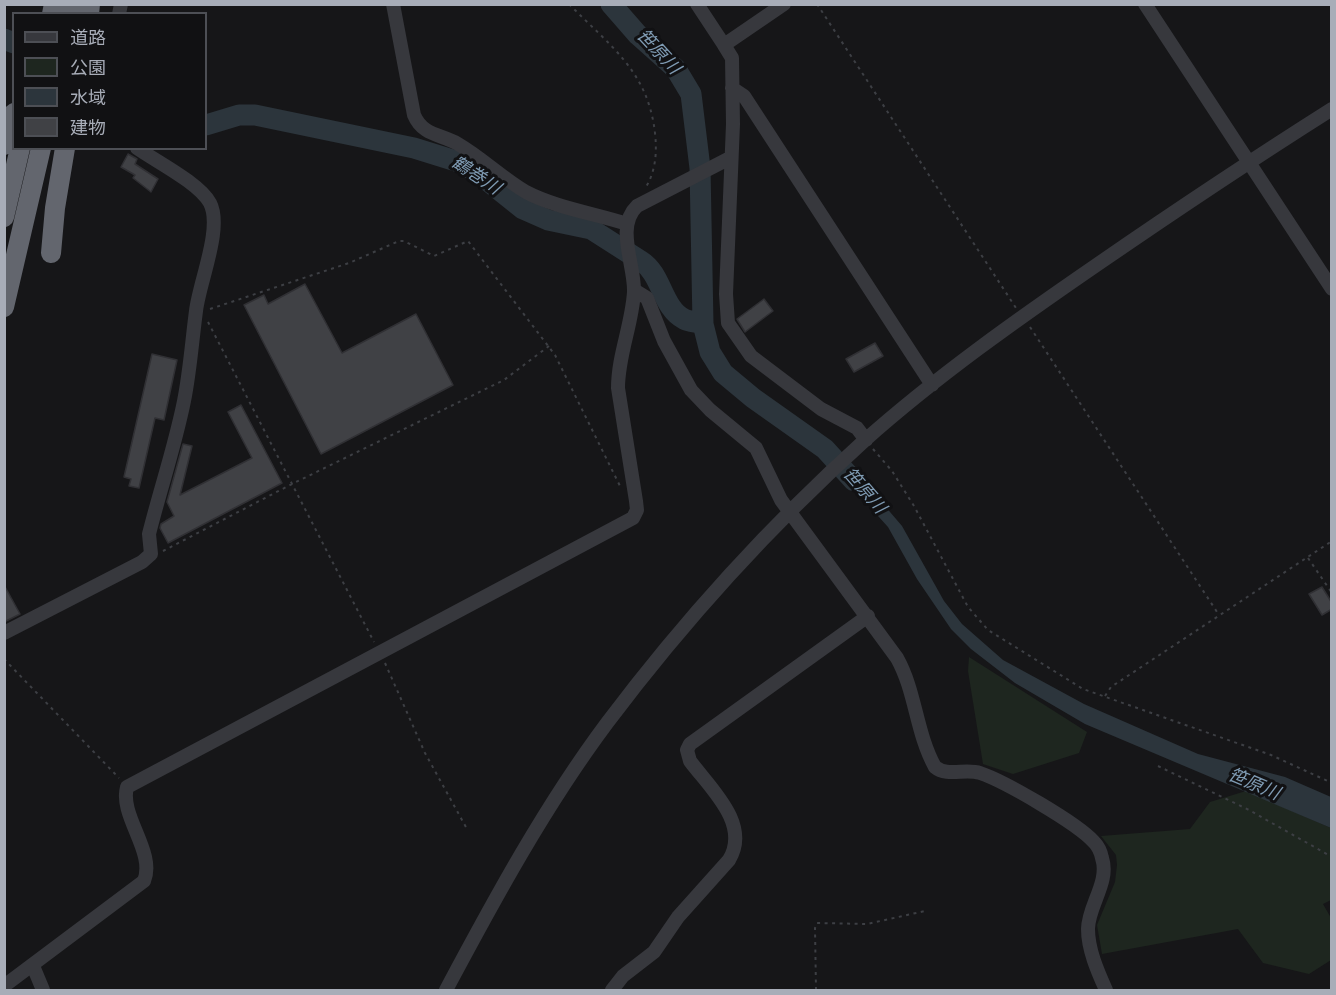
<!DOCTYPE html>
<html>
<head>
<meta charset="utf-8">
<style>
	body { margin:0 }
	#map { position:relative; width:1336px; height:995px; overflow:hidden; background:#161618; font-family:Overpass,"Noto Sans JP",sans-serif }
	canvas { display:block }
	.frame { position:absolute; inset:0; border:6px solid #a8adb8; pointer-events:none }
	.legend { position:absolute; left:12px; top:12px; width:195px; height:138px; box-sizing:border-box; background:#111113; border:2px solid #4d4f55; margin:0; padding:8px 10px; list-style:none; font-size:18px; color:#a8adb8 }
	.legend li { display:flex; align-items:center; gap:12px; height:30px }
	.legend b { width:30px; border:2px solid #4d4f55 }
</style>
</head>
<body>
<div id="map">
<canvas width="1336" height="995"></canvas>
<div class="frame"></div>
<ul class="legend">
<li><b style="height:8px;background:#37383d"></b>道路</li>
<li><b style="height:16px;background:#1e261f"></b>公園</li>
<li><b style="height:16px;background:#2c353c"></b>水域</li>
<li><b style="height:16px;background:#404145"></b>建物</li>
</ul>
</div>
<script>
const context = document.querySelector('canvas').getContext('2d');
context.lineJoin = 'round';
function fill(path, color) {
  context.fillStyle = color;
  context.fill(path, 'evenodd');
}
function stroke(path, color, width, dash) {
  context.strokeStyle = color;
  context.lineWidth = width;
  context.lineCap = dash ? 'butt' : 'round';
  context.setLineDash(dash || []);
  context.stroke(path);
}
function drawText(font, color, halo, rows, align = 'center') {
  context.font = font + ' Overpass,"Noto Sans JP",sans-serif';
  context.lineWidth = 6;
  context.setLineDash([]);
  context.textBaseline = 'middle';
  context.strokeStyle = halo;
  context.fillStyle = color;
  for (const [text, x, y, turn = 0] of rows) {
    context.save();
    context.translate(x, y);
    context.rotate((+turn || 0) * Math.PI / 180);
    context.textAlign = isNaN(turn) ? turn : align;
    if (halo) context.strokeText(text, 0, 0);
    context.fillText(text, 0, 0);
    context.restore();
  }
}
fill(new Path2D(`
	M969,657L1087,732L1079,753L1013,774L983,764L968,671Z
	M1246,791L1331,828V900L1323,904L1331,918V960L1309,974L1263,963L1238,929L1102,954L1097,925L1115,882L1117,865L1116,855L1101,836L1190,829L1210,802Z`), '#1e261f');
fill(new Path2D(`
	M849,464L902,526L944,601L962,624L1003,660L1084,704L1198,754L1285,777L1331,797V828L1085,724L1015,683L971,649L951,629L917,579L888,527L839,473Z`), '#2c353c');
stroke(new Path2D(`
	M611,4L638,35L676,69L691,94L700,168L703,324L710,352L723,373L753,398L825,449L854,481
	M4,39L14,43
	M206,125L239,115H255L414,148L459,162L478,173L523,209L548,220L591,229L641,261C662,274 662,308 684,319C690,322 698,322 703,324`), '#2c353c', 21);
const building = new Path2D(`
	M128,154L137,159L135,164L158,179L151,192L133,178L135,175L121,167Z
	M305,284L342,353L416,314L453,385L321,454L244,305L264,295L268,304Z
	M764,299L773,311L745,332L737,319Z
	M875,343L883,356L854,372L846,359Z
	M152,354L177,360L164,420L155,418L139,488L129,486L131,479L124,477Z
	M241,405L282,483L168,543L160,528L161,524L174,516L167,502L183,444L192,446L180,495L252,458L228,412Z
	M4,585L20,614L4,622Z
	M1322,587L1332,603V609L1322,615L1309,594Z`);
fill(building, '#404145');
stroke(building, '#303034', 1.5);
stroke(new Path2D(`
	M569,4C610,46 648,71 655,133C657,152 656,170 646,187
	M817,4L1016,308
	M210,309L349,263L399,241H404L434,256L468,241L555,355L620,486
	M208,322L374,642
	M1030,327L1219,615
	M873,449L892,471L914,506L968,607L988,630L1083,689L1271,755L1332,783
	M163,551L292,484L504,380L549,346
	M1308,558L1332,593
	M4,659L119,778
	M385,663L425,753L467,829
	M1105,696L1111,687L1332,541
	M1158,766L1249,810L1332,857
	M816,990L815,928L817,923L867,924L925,911`), '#3d3f44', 2, [3, 4.5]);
stroke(new Path2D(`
	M393,4L414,115C423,136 441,134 458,144C482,158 502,178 526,192C554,207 596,214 627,224
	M697,4L724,45
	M784,4L724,45L732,58L733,124L726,294L728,323L751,356L821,409L857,428L866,440
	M1145,4L1332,289
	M119,14L121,4
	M732,88L744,96L932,385
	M634,290L647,298L664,341L691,390L710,410L756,448L781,500L897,658C916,692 916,733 935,767C947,777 966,768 980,773C1004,781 1077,823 1094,842C1098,846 1101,853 1102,858C1110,882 1088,906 1088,929C1088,950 1098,972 1106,990
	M4,633L142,562L151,554L149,534C160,490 175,446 184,401C190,371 192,341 196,311C199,283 223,228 210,203C199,183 157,162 137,148
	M33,966L43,990
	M4,986L144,881C156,852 119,816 127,787L633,518L637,510L636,501L618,388C618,355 632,325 634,292C635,265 615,227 637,206L730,158
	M446,990C494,900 545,806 607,723C683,622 770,526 864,441C937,376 1018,319 1098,264C1175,211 1253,159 1332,109
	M612,990L623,976L654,952L678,917L729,860C751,824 710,788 690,761L687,750L690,744L868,616`), '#37383d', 14);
stroke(new Path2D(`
	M52,14L54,4
	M72,14L74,4
	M89,14L90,4
	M4,145L14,113
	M4,217L20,148
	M51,253L55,208L65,148
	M4,307L41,148`), '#63666e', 20);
drawText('italic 18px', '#7f9bb3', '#111113', [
	["笹原川",657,53,47],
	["鶴巻川",475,177,33],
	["笹原川",863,492,49],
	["笹原川",1253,786,23]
]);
</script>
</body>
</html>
